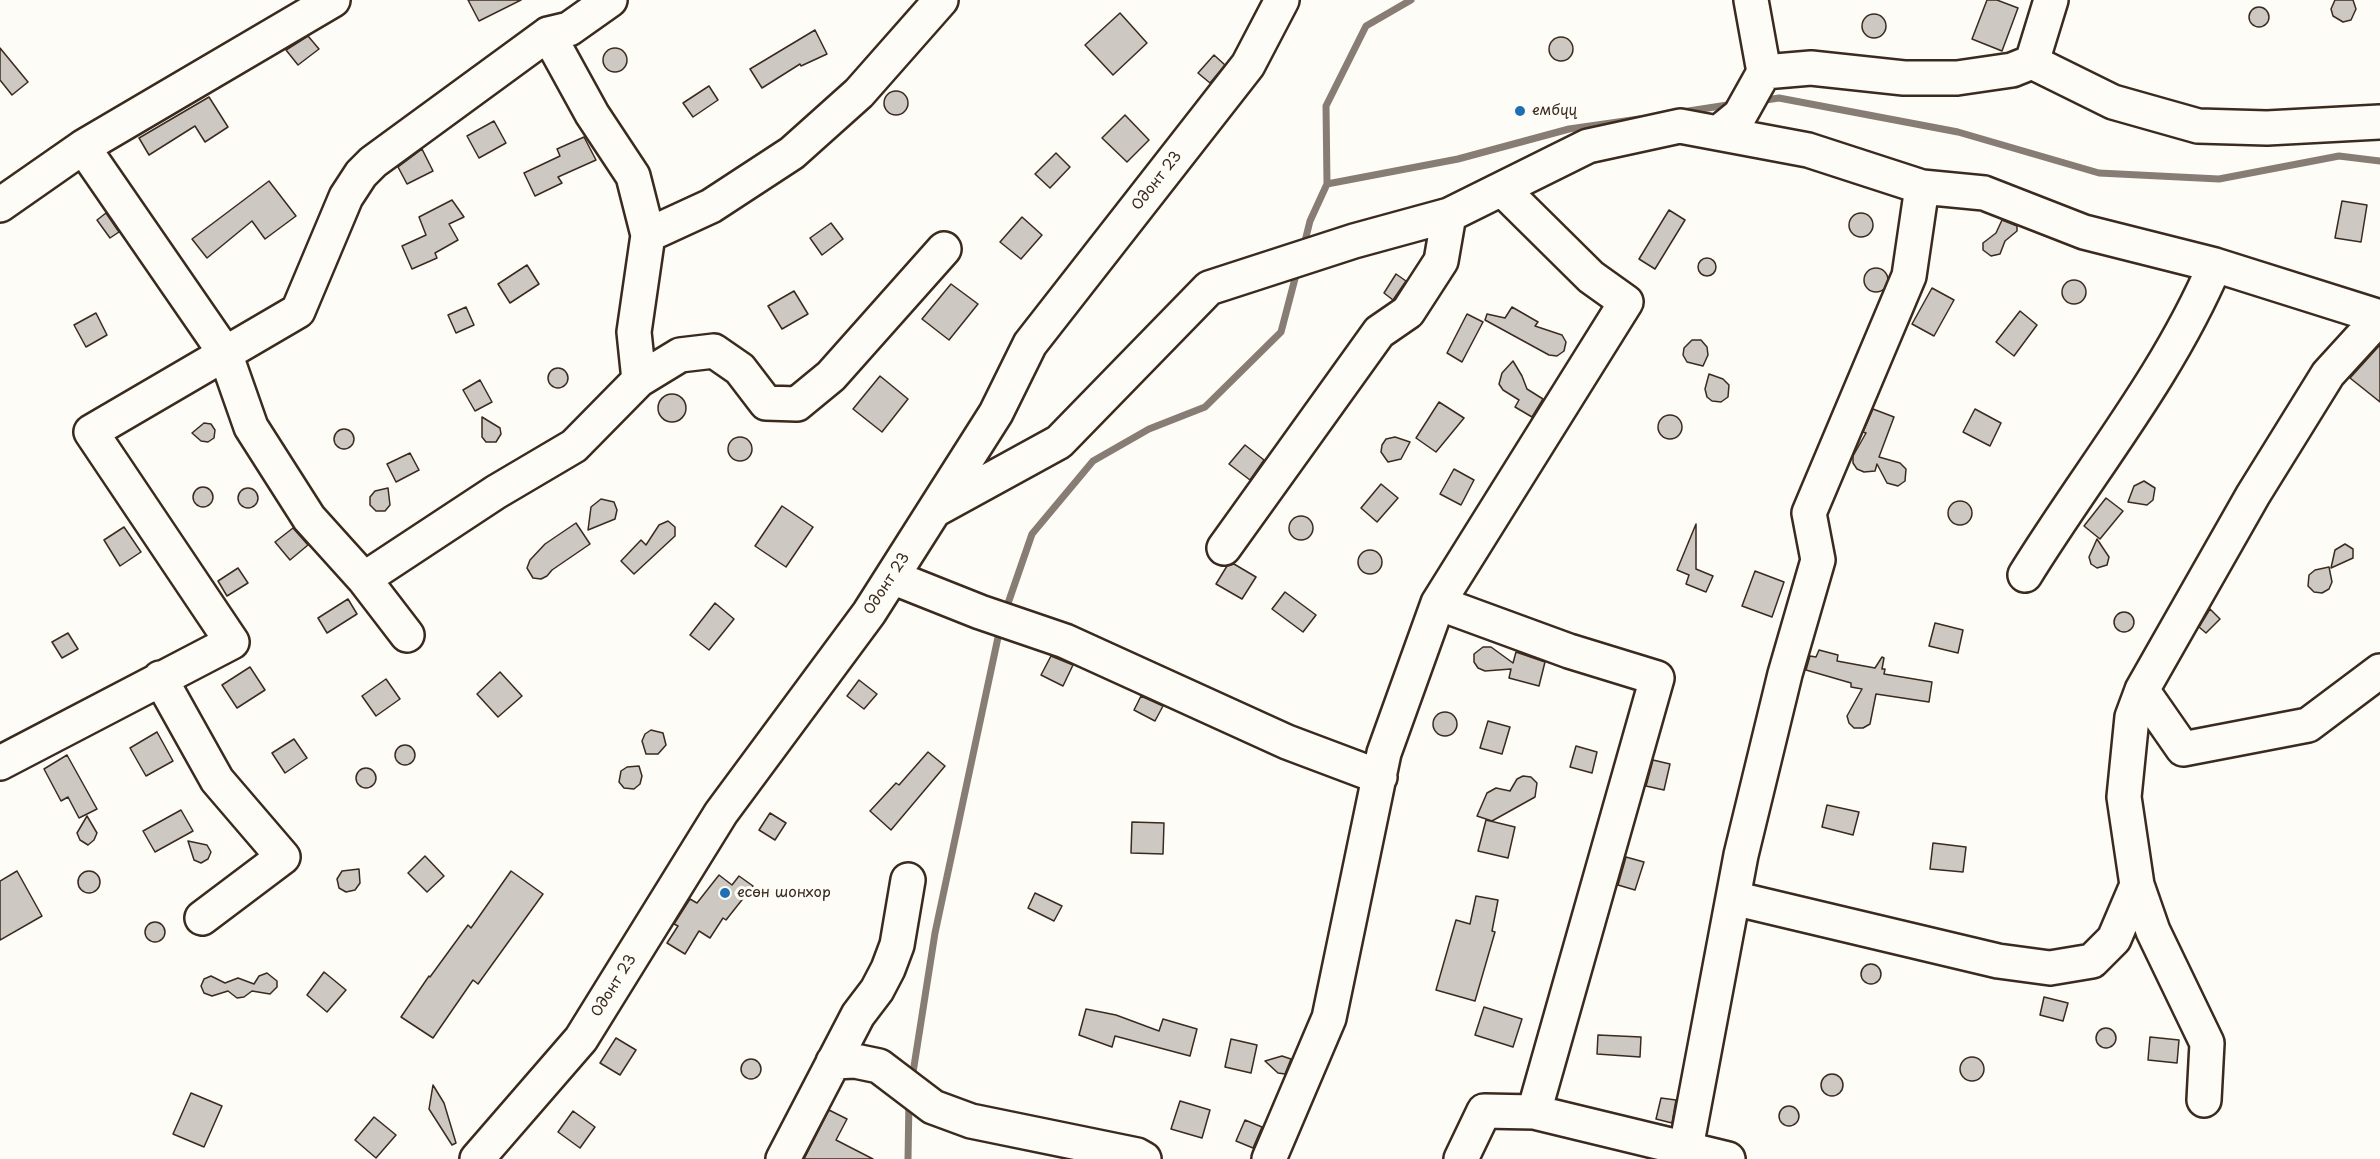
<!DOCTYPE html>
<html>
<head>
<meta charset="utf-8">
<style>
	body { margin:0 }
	canvas { display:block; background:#fdfcf7 }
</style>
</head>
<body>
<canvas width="2380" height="1159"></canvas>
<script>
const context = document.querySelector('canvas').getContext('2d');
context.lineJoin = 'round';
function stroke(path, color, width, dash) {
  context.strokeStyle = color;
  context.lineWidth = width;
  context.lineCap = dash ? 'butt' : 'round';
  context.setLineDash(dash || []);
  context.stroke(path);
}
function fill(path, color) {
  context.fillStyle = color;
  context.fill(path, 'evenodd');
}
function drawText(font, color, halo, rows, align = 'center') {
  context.font = font + ' "Playpen Sans",sans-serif';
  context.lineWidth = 6;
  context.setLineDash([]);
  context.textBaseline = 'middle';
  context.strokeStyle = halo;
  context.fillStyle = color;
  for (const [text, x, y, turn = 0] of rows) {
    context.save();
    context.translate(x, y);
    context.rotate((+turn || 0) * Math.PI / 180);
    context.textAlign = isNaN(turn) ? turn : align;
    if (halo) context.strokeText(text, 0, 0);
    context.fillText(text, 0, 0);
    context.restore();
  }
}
stroke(new Path2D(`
	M1759,101L1779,98L1958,132L2099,173L2219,179L2339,156L2380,161
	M1682,112L1734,104
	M1327,184L1458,159L1569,129L1639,119
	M1303,249L1310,221L1327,184L1326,106L1366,26L1411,0
	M1005,612L1032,534L1093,461L1149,429L1205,407L1281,332L1297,271
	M912,1079L935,933L1000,628
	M908,1159L909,1099`), '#887d74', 7);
const building = new Path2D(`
	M468,0H521L479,21Z
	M1987,0H1997L2018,8L2002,51L1972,39Z
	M2335,0H2353L2356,9L2351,20L2343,22L2333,16L2331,9Z
	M2249 17a10 10 0 1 1 20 0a10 10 0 1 1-20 0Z
	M1120,13L1147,43L1113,75L1085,45Z
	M1862 26a12 12 0 1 1 24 0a12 12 0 1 1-24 0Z
	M815,30L827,54L801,66L800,64L762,88L750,69Z
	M308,36L319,49L298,65L286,50Z
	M1549 49a12 12 0 1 1 24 0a12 12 0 1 1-24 0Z
	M0,48L28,82L12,95L0,80Z
	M603 60a12 12 0 1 1 24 0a12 12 0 1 1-24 0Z
	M1214,55L1225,65L1210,83L1198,73Z
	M709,86L718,100L693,117L683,103Z
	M884 103a12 12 0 1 1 24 0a12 12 0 1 1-24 0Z
	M209,97L228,127L205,142L195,126L149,155L139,138Z
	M1125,115L1149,140L1127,162L1102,138Z
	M494,121L506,143L479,158L467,136Z
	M584,137L596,160L558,177L562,183L535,196L524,173L560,156L557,149Z
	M422,149L433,171L407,184L398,167Z
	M1056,153L1070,167L1050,188L1035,174Z
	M269,181L296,216L265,239L252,221L207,258L192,239Z
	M452,200L464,217L449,224L458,240L435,253L437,258L412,269L402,246L426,235L419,217Z
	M2342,201L2367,205L2361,242L2335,238Z
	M1669,210L1685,220L1655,269L1639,259Z
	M1849 225a12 12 0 1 1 24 0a12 12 0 1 1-24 0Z
	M106,213L119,232L110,238L97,220Z
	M1022,217L1042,235L1021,259L1000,242Z
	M2002,220L2017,226V231L2005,241L2000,254L1991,256L1983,250V243L1996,233Z
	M831,223L843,239L822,255L810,238Z
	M1698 267a9 9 0 1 1 18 0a9 9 0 1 1-18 0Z
	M527,265L539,284L510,303L498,284Z
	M1864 280a12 12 0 1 1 24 0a12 12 0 1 1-24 0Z
	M1396,274L1406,281L1393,300L1384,293Z
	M2062 292a12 12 0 1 1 24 0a12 12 0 1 1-24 0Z
	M951,284L978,304L949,340L922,319Z
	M1932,288L1954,300L1934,336L1912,324Z
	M794,291L808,314L782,329L768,306Z
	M466,307L474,325L456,333L448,315Z
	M1512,307L1538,322L1535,326L1562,335L1566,342L1564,351L1557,356L1549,355L1485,320L1487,314L1505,318Z
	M2020,311L2037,325L2014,356L1996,342Z
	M96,313L107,335L86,347L74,325Z
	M1467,314L1483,322L1462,362L1447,353Z
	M1692,340H1701L1707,347L1708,355L1703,366L1687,362L1683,355L1684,348Z
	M2380,345V402L2350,378Z
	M1513,361L1522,376L1527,389L1543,399L1532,417L1515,407L1519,400L1503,390L1499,384L1502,373Z
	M548 378a10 10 0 1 1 20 0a10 10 0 1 1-20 0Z
	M1709,374L1723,379L1729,385L1728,397L1721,402L1712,401L1707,397L1705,389Z
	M880,376L908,399L882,432L853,409Z
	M480,380L492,402L475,411L463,390Z
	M658 408a14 14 0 1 1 28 0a14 14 0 1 1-28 0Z
	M1439,402L1464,418L1436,452L1416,438Z
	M1873,409L1894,417L1879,457L1900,463L1906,469L1905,481L1898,486L1887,483L1877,464L1875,471L1864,472L1857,469L1853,463V456L1866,433L1863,432Z
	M1975,409L2001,423L1990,446L1963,432Z
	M1658 427a12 12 0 1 1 24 0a12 12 0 1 1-24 0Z
	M482,417L500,428L501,434L496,442H486L482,437Z
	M204,423L211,424L215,430L214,438L208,442L201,441L192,433Z
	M334 439a10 10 0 1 1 20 0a10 10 0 1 1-20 0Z
	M1395,437L1410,442L1401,459L1388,462L1381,452L1382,445L1386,439Z
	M728 449a12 12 0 1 1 24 0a12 12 0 1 1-24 0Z
	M1245,445L1264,460L1250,480L1229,464Z
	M410,453L419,470L396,482L387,464Z
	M1454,469L1474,480L1461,505L1440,494Z
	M2144,481L2155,488L2153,500L2147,505L2128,502L2134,486Z
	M1381,484L1398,498L1377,522L1361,508Z
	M193 497a10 10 0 1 1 20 0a10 10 0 1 1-20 0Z
	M388,488L390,505L385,511H376L370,505V497L375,491Z
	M238 498a10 10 0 1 1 20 0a10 10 0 1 1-20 0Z
	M2106,498L2123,511L2100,539L2084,526Z
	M601,499L614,502L617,510L615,519L588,530L591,507Z
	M1948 513a12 12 0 1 1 24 0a12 12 0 1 1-24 0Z
	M782,506L813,527L786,567L755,546Z
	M1289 528a12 12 0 1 1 24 0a12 12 0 1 1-24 0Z
	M668,521L675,527V536L634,574L621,561L641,540L646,545L659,525Z
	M576,523L590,544L552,570L547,576L541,579L533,578L527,568L530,560L545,544Z
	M1696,524V569L1713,576L1706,592L1686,584L1689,575L1677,570Z
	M124,527L141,552L120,566L104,540Z
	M293,528L308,545L290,560L275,542Z
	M2097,539L2109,557L2107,565L2097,568L2091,564L2089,557Z
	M2345,544L2353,549V558L2331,568L2335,550Z
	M1358 562a12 12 0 1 1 24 0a12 12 0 1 1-24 0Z
	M1234,564L1256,577L1242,599L1216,584L1227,566Z
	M2329,567L2332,582L2329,589L2322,593L2314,592L2308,586L2309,575L2315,570Z
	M238,568L248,583L227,596L218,581Z
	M1755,571L1784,582L1772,617L1742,606Z
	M1285,592L1316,615L1303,632L1272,609Z
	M348,599L357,614L327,633L318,618Z
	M715,603L734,619L709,650L690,635Z
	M2210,609L2220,619L2206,633L2199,627Z
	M2114 622a10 10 0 1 1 20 0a10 10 0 1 1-20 0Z
	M1935,623L1963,630L1958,653L1929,646Z
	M68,633L78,649L62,658L52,642Z
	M1483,647H1491L1513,663L1516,652L1545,662L1539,686L1509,678L1511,669L1485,671L1478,668L1474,662V654Z
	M1819,650L1838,655L1837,661L1875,668L1882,657L1884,658L1882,669H1885L1884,674L1932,682L1929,702L1876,694L1870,724L1863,728H1854L1849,723L1847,716L1862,689L1851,687V683L1806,670L1810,656L1816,657Z
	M1051,656L1073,665L1063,686L1041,675Z
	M250,667L265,690L237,708L222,685Z
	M500,672L522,696L498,717L477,694Z
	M386,679L400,699L376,716L362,696Z
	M859,680L877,694L864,709L847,696Z
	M1141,696L1163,706L1155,721L1134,710Z
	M1433 724a12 12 0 1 1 24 0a12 12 0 1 1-24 0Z
	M1488,721L1510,727L1502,754L1480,748Z
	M651,730L663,733L666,745L658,754H646L642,741L645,734Z
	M157,732L173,761L146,776L130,748Z
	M294,739L307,758L285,773L272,753Z
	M395 755a10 10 0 1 1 20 0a10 10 0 1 1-20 0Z
	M1576,746L1597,752L1592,773L1570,767Z
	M928,752L945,766L891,830L870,811L896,783L899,785Z
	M67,755L97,809L79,818L68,797L61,801L44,769Z
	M1653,760L1670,764L1664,790L1646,786Z
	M639,766L642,776L640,784L634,789L624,788L619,782L621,771L627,767Z
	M356 778a10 10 0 1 1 20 0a10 10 0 1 1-20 0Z
	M1523,776L1531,777L1537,783L1535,797L1492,821L1477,816L1487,793L1496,788L1510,791L1517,779Z
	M1827,805L1859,812L1853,835L1822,827Z
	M181,810L193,831L155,852L143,831Z
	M770,813L786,823L775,840L759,830Z
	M87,816L97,833L94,840L88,845L80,840L77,833Z
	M1486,820L1515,827L1508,858L1478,851Z
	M1132,822L1164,823L1163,854L1131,853Z
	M188,841L207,845L211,852L208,859L201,863L194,860Z
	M1933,843L1966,847L1963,872L1930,869Z
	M425,856L444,876L427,892L408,873Z
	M1626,857L1644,862L1635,890L1618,885Z
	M359,869L360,883L355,890L346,892L339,888L337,879L342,871Z
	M17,871L42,916L0,940V881Z
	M511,871L543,894L478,984L473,980L433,1038L401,1017L429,976L430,977L468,925L471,928Z
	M78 882a11 11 0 1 1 22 0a11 11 0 1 1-22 0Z
	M719,875L732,885L739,876L753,886L726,920L723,918L710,938L699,931L685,954L667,943L678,926L674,924L690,899L697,903Z
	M1035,893L1062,906L1054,921L1028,908Z
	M1476,896L1498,900L1492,931L1495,932L1475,1001L1436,990L1456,920L1470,924Z
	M145 932a10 10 0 1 1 20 0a10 10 0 1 1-20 0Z
	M1861 974a10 10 0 1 1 20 0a10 10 0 1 1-20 0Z
	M324,972L346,990L327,1012L307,995Z
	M267,973L277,981V987L270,994L252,991L244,997L237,998L228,991L212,996L204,993L201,986L204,979L211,976L225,983L238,978L254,984L259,976Z
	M2044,997L2068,1003L2063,1021L2040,1015Z
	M1484,1007L1522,1019L1513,1047L1475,1035Z
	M1086,1009L1116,1015L1159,1031L1163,1019L1197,1029L1190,1056L1115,1036L1112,1047L1079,1035Z
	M2096 1038a10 10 0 1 1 20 0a10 10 0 1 1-20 0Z
	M1598,1035L1641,1037L1640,1057L1597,1054Z
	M2150,1037L2179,1040L2177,1063L2148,1060Z
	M616,1038L636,1050L620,1075L600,1063Z
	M1231,1039L1257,1045L1251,1073L1225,1067Z
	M1282,1056L1291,1059L1285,1074L1278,1073L1265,1061Z
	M1960 1069a12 12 0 1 1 24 0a12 12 0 1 1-24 0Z
	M741 1069a10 10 0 1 1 20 0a10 10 0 1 1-20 0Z
	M1821 1085a11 11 0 1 1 22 0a11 11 0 1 1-22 0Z
	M433,1085L444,1103L456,1143L452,1145L429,1109Z
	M191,1093L222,1106L204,1147L173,1134Z
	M1661,1098L1676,1100L1672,1123L1656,1119Z
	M1180,1101L1210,1110L1202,1138L1171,1129Z
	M1779 1116a10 10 0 1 1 20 0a10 10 0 1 1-20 0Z
	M829,1110L847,1119L836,1140L873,1159H804Z
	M573,1111L595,1127L580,1148L558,1132Z
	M374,1117L396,1135L376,1158L355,1140Z
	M1245,1120L1262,1127L1253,1148L1236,1141Z`);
fill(building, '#cdc8c2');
stroke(building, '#3b2a1e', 1.5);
const minor = new Path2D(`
	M548,34L592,114L633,176L648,235L711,206L792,153L859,93L941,0
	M2032,62L2113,102L2198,126L2267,128L2380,122
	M1764,72L1811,68L1904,78H1957L2012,70L2032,62L2051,0
	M1718,133L1740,115L1764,72L1751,0
	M83,147L225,353L251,427L309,518L364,579L407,635
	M0,205L83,147L333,0
	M639,380L680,355L714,351L740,369L766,403L797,404L831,376L944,249
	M935,510L1059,442L1209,288L1354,241L1449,215L1588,146L1680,126L1808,150L1922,187L1984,193L2084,232L2215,265L2380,317
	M1224,548L1379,332L1408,312L1441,261L1449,215
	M2025,575C2090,470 2166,379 2215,265
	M892,577L980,612L1065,641L1287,742L1380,777
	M364,579L496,492L574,446L639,380L634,332L648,235
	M1438,603L1569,651L1657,678L1534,1112
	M160,678L217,780L283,857L202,918
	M2142,690L2183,749L2308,725L2380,671
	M0,763L232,642L91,432L298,311L346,197L361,174L373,162L548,34L569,29L610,0
	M1733,898L1998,961L2050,968L2092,961L2114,939L2137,885
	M833,1062L855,1061L879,1066L933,1107L971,1121L1137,1155L1144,1159
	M2204,1100L2207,1043L2153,931L2137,885L2124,797L2132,717L2142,690L2253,495L2328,374L2380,317
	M1686,1148L1741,855L1785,674L1818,560L1809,513L1909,276L1922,187
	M477,1159L581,1039L721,813L869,613L996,413L1030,344L1248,65L1282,0
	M783,1159L858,1015L877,990L888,969L897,945L908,880
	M1269,1159L1329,1018L1384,753L1438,603L1626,302L1591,277L1502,189
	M1461,1159L1484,1111L1534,1112L1728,1159`);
stroke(minor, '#3b2a1e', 38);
stroke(minor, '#fdfcf7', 33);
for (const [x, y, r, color] of [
	[1520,111,6,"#1f6fb2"],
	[725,893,6,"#1f6fb2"]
]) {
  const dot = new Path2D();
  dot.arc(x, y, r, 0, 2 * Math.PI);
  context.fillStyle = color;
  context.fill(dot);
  stroke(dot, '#fdfcf7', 2);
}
drawText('15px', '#3b2a1e', '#fdfcf7', [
	["ембүү",1532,111],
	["есөн шонхор",737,893]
], 'left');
drawText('15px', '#3b2a1e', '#fdfcf7', [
	["Одонт 23",1157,181,-52],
	["Одонт 23",887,584,-57],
	["Одонт 23",614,986,-58]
]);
</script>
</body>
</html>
